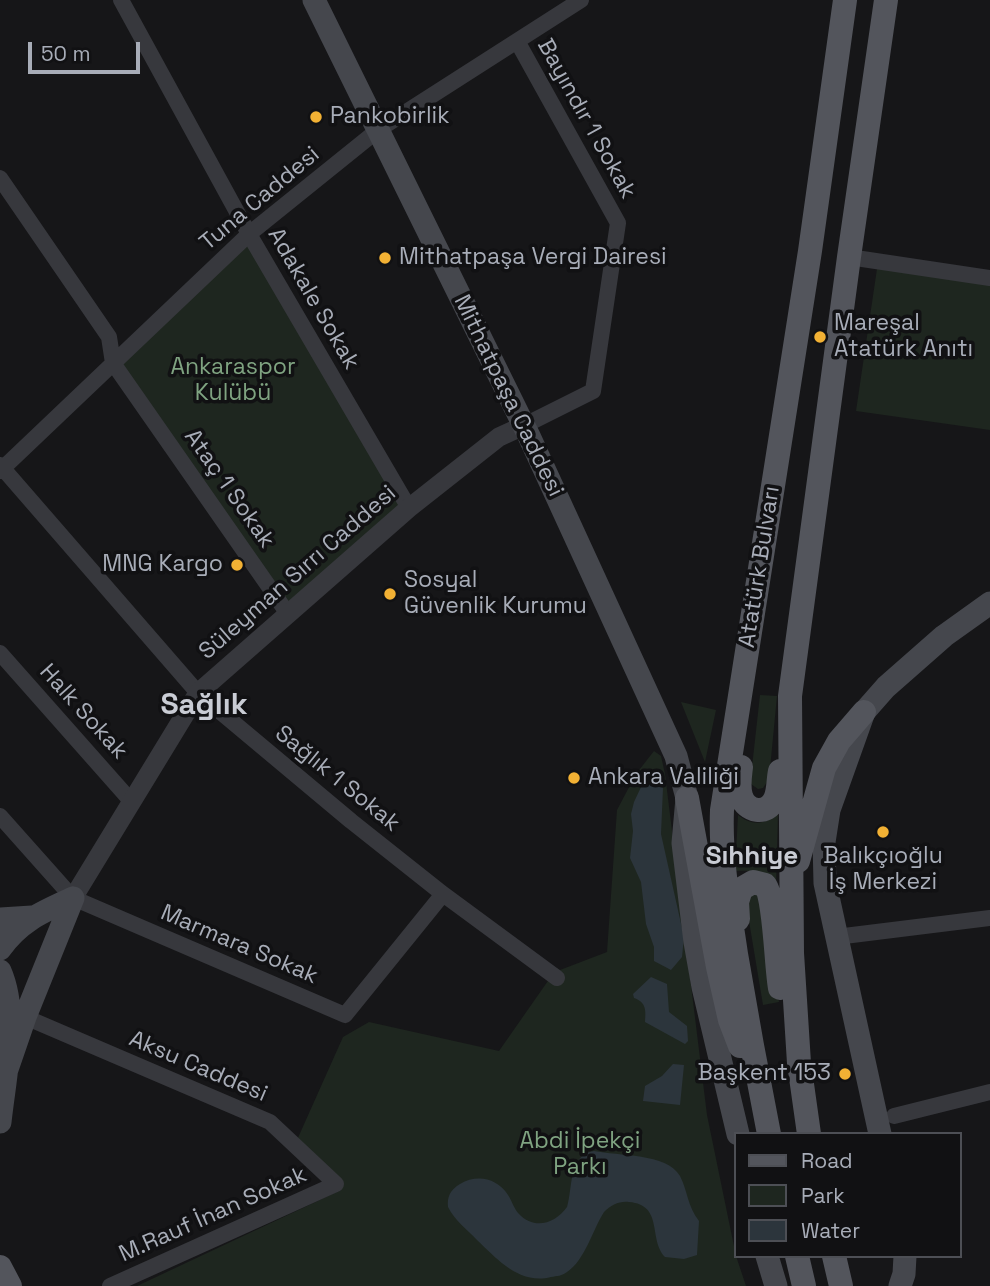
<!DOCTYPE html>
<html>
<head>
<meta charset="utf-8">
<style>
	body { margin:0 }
	#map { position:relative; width:990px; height:1286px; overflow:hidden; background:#161618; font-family:"Space Grotesk",sans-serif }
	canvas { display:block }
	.legend { position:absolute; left:734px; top:1132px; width:228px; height:126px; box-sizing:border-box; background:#111113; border:2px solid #4d4f55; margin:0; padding:9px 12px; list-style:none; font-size:21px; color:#a8adb8 }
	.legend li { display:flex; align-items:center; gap:14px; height:35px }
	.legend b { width:35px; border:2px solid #4d4f55 }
	.scale { position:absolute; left:28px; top:42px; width:112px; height:32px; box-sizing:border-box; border:4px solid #a8adb8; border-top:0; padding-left:9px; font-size:21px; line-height:24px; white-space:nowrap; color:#a8adb8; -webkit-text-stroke:5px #111113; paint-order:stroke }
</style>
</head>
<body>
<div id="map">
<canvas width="990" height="1286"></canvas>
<ul class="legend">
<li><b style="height:9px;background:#53555c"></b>Road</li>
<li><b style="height:19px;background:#1e261f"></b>Park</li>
<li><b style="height:19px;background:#2c353c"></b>Water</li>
</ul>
<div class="scale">50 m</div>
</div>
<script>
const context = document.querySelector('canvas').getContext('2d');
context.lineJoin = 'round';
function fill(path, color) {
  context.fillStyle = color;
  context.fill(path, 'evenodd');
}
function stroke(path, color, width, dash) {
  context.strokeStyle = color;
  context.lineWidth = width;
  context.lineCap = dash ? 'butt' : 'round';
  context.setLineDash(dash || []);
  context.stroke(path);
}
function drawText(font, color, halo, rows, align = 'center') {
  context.font = font + ' "Space Grotesk",sans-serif';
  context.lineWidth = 7;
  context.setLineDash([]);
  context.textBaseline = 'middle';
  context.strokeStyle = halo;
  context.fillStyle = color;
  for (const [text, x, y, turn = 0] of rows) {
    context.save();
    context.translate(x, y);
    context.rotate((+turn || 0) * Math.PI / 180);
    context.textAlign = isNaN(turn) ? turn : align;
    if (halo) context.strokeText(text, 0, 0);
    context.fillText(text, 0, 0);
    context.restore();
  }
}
fill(new Path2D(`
	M249,234L409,508L288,614L113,363Z
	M878,262L990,278V430L856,411Z
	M760,695L777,696L769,779L763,788L758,789L751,784V776Z
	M681,702L716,710L705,762Z
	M654,751L661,756L665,774L707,1115L736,1256L746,1286H137L341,1190L342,1181L297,1140L343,1037L369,1022L499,1051L557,968L560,970L607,952L617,810L636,774Z
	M778,813L776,887C761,872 757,870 735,871L738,815C751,826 766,825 778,813Z
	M750,893H759L779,1002L763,1005L746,903Z`), '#1e261f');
fill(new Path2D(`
	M648,780H655L663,788L661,834L684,937L682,957L671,970L654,961V947L646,924L641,882L630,858L633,831L631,814L634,802L642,785Z
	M651,977L667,984L669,1012L687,1026L688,1041L685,1044L645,1022C646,1010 646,1002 634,998L633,994Z
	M673,1064L684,1065L680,1105L643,1101L645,1086L662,1076Z
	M594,1151C618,1156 667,1153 680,1176C688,1192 687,1205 699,1221L697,1255L684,1259L665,1257C648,1239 664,1205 629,1202C619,1201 611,1205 604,1212C592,1231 585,1260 567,1272C562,1276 557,1276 551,1277C520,1285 498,1260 477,1240C467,1229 455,1221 448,1207C447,1197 450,1190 460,1184C477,1174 497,1178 508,1195C512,1201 514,1209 519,1214C534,1230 555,1224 567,1207C573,1188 568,1155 594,1151Z`), '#2c353c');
stroke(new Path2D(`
	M121,0L249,234L409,508
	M517,41L618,223L593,391L523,426
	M0,178L109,337L113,363L288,614
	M849,257L990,278
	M0,465L198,693L351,821L443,894L557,978
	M0,471L249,234L378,130L581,0
	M0,653L131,801
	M0,816L73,898L345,1015L443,894
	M836,937L990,918
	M25,1017L270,1122L336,1184L110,1286
	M894,1116L990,1092`), '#37383d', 16);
stroke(new Path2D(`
	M73,898L198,693L409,508L499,437L523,426`), '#37383d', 19);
stroke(new Path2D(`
	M314,0L529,436L676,756L687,798L683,843L695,942L703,987L738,1134
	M0,919L32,917
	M0,949C20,921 42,912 73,898
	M0,971C19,1014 5,1076 0,1122
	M4,1078L25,1017L73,898
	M880,1134L825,883L824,842L829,810L864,712L886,687L944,636L990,603
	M767,1256L776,1286
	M900,1286L904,1274L905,1256`), '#45474d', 23);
stroke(new Path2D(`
	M741,767C740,776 738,787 741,796C746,812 767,816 775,799C779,791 778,780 780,771
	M687,798L718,967L730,1020L740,1046
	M798,861L824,768L839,741L864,712
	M738,919L737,902L741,889L753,882L765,885C775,898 776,966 780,988
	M769,1134C757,1074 746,1014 736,954C729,906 720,858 722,810L810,251L845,0
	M809,1134L799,1063L792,953L790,696L849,257L886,0
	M797,1256L804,1286
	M834,1256L841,1286
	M0,1267L10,1286`), '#53555c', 24);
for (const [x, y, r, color] of [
	[316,117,7,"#f2b134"],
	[385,258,7,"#f2b134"],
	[820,337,7,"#f2b134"],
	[237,565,7,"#f2b134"],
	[390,594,7,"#f2b134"],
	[574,778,7,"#f2b134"],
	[883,832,7,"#f2b134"],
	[845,1074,7,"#f2b134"]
]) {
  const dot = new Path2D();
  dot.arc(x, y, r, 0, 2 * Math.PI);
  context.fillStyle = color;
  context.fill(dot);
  stroke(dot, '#111113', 2.5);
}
drawText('23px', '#a8adb8', '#111113', [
	["Pankobirlik",330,117],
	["Mithatpaşa Vergi Dairesi",399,258],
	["Mareşal",834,324],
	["Atatürk Anıtı",834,350],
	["MNG Kargo",223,565,"right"],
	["Sosyal",404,581],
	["Güvenlik Kurumu",404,607],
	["Ankara Valiliği",588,778],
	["Balıkçıoğlu",883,857,"center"],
	["İş Merkezi",883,883,"center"],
	["Başkent 153",831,1074,"right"]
], 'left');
drawText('23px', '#a8adb8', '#111113', [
	["Bayındır 1 Sokak",586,119,61],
	["Tuna Caddesi",260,199,-40],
	["Adakale Sokak",313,299,60],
	["Mithatpaşa Caddesi",508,396,64],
	["Ataç 1 Sokak",229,489,55],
	["Atatürk Bulvarı",760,567,-81],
	["Süleyman Sırrı Caddesi",298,573,-41],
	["Halk Sokak",83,712,48],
	["Sağlık 1 Sokak",337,779,39],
	["Marmara Sokak",239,945,23],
	["Aksu Caddesi",198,1067,23],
	["M.Rauf İnan Sokak",213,1215,-24]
]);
drawText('23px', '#7fa381', '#111113', [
	["Ankaraspor",233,368],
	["Kulübü",233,394],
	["Abdi İpekçi",580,1142],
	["Parkı",580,1168]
]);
drawText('bold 26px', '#c9ccd4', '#111113', [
	["Sıhhiye",752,857]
]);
drawText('bold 30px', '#c9ccd4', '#111113', [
	["Sağlık",204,706]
]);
</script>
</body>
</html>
